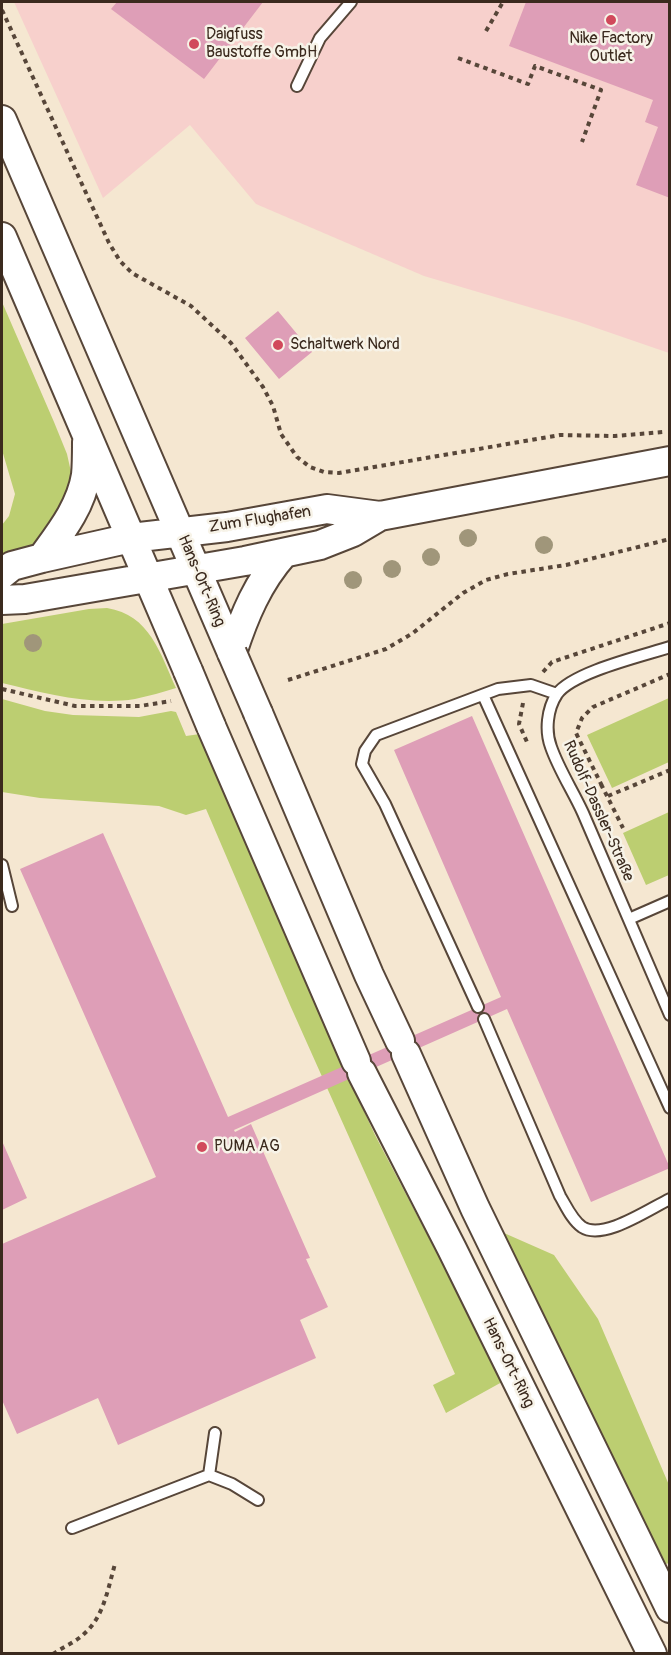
<!DOCTYPE html>
<html>
<head>
<meta charset="utf-8">
<style>
	body { margin:0 }
	#map { position:relative; width:671px; height:1655px; overflow:hidden; background:#f5e7d1; font-family:Pangolin,sans-serif }
	canvas { display:block }
	.frame { position:absolute; inset:0; border:3px solid #3b2a1e; pointer-events:none }
</style>
</head>
<body>
<div id="map">
<canvas width="671" height="1655"></canvas>
<div class="frame"></div>
</div>
<script>
const context = document.querySelector('canvas').getContext('2d');
context.lineJoin = 'round';
function fill(path, color) {
  context.fillStyle = color;
  context.fill(path, 'evenodd');
}
function stroke(path, color, width, dash) {
  context.strokeStyle = color;
  context.lineWidth = width;
  context.lineCap = dash ? 'butt' : 'round';
  context.setLineDash(dash || []);
  context.stroke(path);
}
function drawText(font, color, halo, rows, align = 'center') {
  context.font = font + ' Pangolin,sans-serif';
  context.lineWidth = 5;
  context.setLineDash([]);
  context.textBaseline = 'middle';
  context.strokeStyle = halo;
  context.fillStyle = color;
  for (const [text, x, y, turn = 0] of rows) {
    context.save();
    context.translate(x, y);
    context.rotate((+turn || 0) * Math.PI / 180);
    context.textAlign = isNaN(turn) ? turn : align;
    if (halo) context.strokeText(text, 0, 0);
    context.fillText(text, 0, 0);
    context.restore();
  }
}
fill(new Path2D(`
	M14,2H669V353L576,321L424,276L256,204L190,125L103,198Z`), '#f7d0cc');
fill(new Path2D(`
	M2,302L54,422L67,454L71,472V486L40,542L29,549L2,556V525L9,516L15,494L2,450Z
	M107,608C150,615 160,653 176,688C163,692 149,696 135,699C91,706 44,693 2,683V624L89,609Z
	M669,698V762L612,788L587,735Z
	M2,699L45,711L73,715L139,717L171,711L176,712L186,736L200,734L339,1057L375,1135L464,1305L502,1382L446,1413L433,1385L455,1374L290,1005L206,809L186,815L159,806L40,798L2,792Z
	M669,812V875L646,885L623,833Z
	M504,1233L554,1255L598,1319L669,1485V1563L666,1564L593,1423Z`), '#bcce71');
fill(new Path2D(`
	M117,2H263L204,79L111,9Z
	M526,2H670V198L636,185L658,127L645,122L653,100L509,46Z
	M278,311L312,352L279,379L245,338Z
	M472,716L670,1168L591,1202L507,1009L234,1130L235,1132L251,1124L310,1258L306,1259L328,1307L300,1320L316,1358L118,1445L98,1398L17,1434L2,1400V1244L156,1177L20,869L103,833L228,1117L501,997L394,750Z
	M2,1141L27,1198L2,1210Z`), '#de9eb7');
const lane = new Path2D(`
	M297,86L320,38L351,2
	M670,647C642,656 573,672 557,694C547,709 545,731 551,747C559,770 573,791 583,813C612,880 641,947 670,1015
	M483,695L670,1108
	M2,865L12,906
	M629,919L670,901
	M478,1007L385,804L362,764L365,751L376,735L498,689L531,685L557,694
	M484,1019L560,1196C566,1206 572,1220 582,1227C603,1241 649,1209 670,1199
	M209,1475L215,1433
	M72,1528L209,1475L232,1484L258,1500`);
const secondary = new Path2D(`
	M2,120L232,653
	M2,237L188,671
	M42,558C60,533 81,507 86,475C87,465 87,453 87,442
	M2,574L12,566L42,558L131,538L227,527L327,509L380,516L670,461
	M2,600L25,599L245,561L320,545L353,532L380,516
	M232,653C244,616 258,582 284,553
	M258,713L369,975L400,1041
	M211,726L356,1061
	M406,1054L475,1208L670,1608
	M362,1073L452,1249L652,1654`);
stroke(lane, '#574639', 14);
stroke(secondary, '#574639', 32);
stroke(new Path2D(`
	M2,10L109,243L120,261L132,273L191,306L231,343L263,387L273,406L281,434L297,457L310,467L324,472L339,473L560,435L615,436L663,432
	M486,31L503,2
	M458,58L528,84L535,66L601,90L582,142
	M543,672L552,662L670,623
	M288,680L386,649L413,633L463,593L486,580L508,574L566,565L670,539
	M2,689L75,706H140L171,701
	M523,703L519,724L527,742
	M602,786L576,733L582,718L593,707L670,674
	M592,791L602,786L623,828
	M608,796L670,770
	M53,1654C63,1647 76,1642 85,1633C104,1616 108,1588 115,1564`), '#574639', 4, [4.5, 4.5]);
stroke(lane, '#fff', 10);
stroke(secondary, '#fff', 28);
const secondaryBridge = new Path2D(`
	M232,653L258,713
	M188,671L211,726`);
stroke(secondaryBridge, '#574639', 32, []);
stroke(secondaryBridge, '#fff', 28);
context.fillStyle = '#a0967a';
for (const [x, y] of [
	[468,538],
	[544,545],
	[431,557],
	[392,569],
	[353,580],
	[33,643]
]) {
  context.beginPath();
  context.arc(x, y, 9, 0, 2 * Math.PI);
  context.fill();
}
for (const [x, y, r, color] of [
	[611,20,6,"#d1495b"],
	[194,44,6,"#d1495b"],
	[278,345,6,"#d1495b"],
	[202,1147,6,"#d1495b"]
]) {
  const dot = new Path2D();
  dot.arc(x, y, r, 0, 2 * Math.PI);
  context.fillStyle = color;
  context.fill(dot);
  stroke(dot, '#f7f3e8', 2);
}
drawText('16px', '#3b2a1e', '#f7f3e8', [
	["Daigfuss",206,35],
	["Baustoffe GmbH",206,53],
	["Nike Factory",611,39,"center"],
	["Outlet",611,57,"center"],
	["Schaltwerk Nord",290,345],
	["PUMA AG",214,1147]
], 'left');
drawText('16px', '#3b2a1e', '#f7f3e8', [
	["Zum Flughafen",260,520,-9],
	["Hans-Ort-Ring",201,581,67],
	["Rudolf-Dassler-Straße",598,811,66],
	["Hans-Ort-Ring",508,1363,64]
]);
</script>
</body>
</html>
